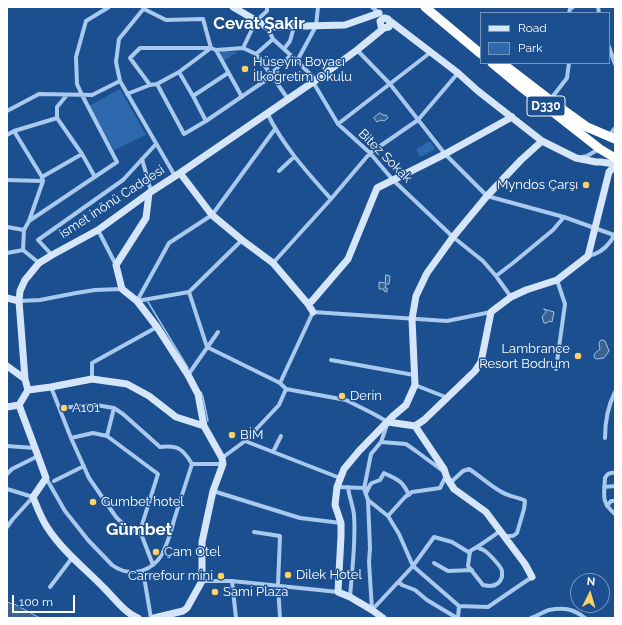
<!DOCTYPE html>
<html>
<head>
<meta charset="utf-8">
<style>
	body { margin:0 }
	#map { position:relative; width:622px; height:625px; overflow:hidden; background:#1b4f8f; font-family:Raleway,sans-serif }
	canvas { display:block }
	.frame { position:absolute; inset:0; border:8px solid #fff; pointer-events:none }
	.legend { position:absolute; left:480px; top:12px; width:130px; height:52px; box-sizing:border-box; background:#1b4f8f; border:1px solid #7695bc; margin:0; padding:5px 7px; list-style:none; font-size:12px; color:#fff }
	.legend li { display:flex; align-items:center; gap:8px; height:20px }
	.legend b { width:20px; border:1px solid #7695bc }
	.north { position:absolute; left:570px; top:573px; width:40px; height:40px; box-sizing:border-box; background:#1b4f8f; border:1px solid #7695bc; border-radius:50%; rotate:5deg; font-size:11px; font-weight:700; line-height:16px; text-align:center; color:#fff }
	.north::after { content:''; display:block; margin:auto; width:14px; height:18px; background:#ffd166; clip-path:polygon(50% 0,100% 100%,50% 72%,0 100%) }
	.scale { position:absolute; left:12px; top:595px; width:63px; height:18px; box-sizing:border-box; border:2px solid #fff; border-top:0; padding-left:5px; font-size:12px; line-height:14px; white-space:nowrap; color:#fff; -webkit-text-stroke:3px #1b4f8f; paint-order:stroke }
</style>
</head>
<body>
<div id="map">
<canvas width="622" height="625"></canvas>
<div class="frame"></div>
<ul class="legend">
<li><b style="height:5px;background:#d6e6fa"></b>Road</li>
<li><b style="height:11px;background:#2e69ad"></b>Park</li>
</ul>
<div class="north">N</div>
<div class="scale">100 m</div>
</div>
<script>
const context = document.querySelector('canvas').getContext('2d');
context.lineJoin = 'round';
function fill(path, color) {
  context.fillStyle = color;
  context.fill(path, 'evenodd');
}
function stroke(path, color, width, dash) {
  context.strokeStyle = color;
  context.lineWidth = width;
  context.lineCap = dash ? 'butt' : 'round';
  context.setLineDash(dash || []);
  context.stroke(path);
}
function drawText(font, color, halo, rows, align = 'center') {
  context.font = font + ' Raleway,sans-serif';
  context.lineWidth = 3;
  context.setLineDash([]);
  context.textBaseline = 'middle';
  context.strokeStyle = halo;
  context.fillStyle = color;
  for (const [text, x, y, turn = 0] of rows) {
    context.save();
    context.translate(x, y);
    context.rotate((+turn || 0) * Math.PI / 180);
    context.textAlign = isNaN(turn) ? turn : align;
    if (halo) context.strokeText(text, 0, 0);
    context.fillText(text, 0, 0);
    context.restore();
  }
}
fill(new Path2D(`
	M222,51L238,52L223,61L220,55Z
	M120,89L146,135L114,150L89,106Z
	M430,141L435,149L420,157L416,149Z`), '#2e69ad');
const water = new Path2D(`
	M380,113L383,115H386L388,118L384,121L381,120L377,122L374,118Z
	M386,275L390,276L389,284H386L385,288H387V292L384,291V289H379V282L385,283Z
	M544,309L554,312L552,322L549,321L547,323H544L542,317L546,312Z
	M602,340L605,341L609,351L604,358L596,359L594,357C594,352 597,352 600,349L599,343L600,341Z
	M7,602L16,605L40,618H7Z`);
fill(water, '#3c6290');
stroke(water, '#9cc4f0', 1);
stroke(new Path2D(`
	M148,302L188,368
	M201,392L203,397L208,421`), '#9cc4f0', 1.5);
stroke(new Path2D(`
	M145,7L119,39L116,62L120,81L175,176
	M372,7L379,13
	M598,7L599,13
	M144,9L166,20L203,19L211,48H140L130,58L150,85
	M569,13L570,9L573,7
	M267,27L273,39L297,61L316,80
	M609,47L615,64
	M243,48L256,21L267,11V7
	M284,49L290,41L294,27
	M216,50L242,97
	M357,50L390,84L445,154L487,196L564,217L614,235
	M256,54L273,39
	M297,61L316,26L318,7
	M179,72L193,96L206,121
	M313,82L338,124L370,153L393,180L453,237L483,261L496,276L511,297
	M157,84L184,134L206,121L272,76L274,71L291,55
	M127,94L150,85L157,84L179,72L211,48L216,50L243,48L256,54L272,76L288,99
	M193,96L228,73
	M550,100L567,78L569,63
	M7,111L39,94L92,95L120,81
	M267,113C284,147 306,171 331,199
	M57,118L82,154L95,177
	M338,124L431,52
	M14,131L42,177
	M7,135L14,131L57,118V107L67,95
	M609,136L615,128
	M582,157L587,156L599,149
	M142,159L151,191
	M279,171L294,157
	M7,180L43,181
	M29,221L43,181L42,177L82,154
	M7,227L24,230L23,250L39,263
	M24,230L29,221L117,162L82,95L77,84L76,57L86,21L109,7
	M98,230L116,265
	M242,240L189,292L137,301L169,243L212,215L275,129
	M7,253L23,250
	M52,255L38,240L123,180L156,144
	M588,256C596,255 605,249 610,242C612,240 613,236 615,234
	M273,263L331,199L370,153L418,120L458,73
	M496,276L513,263L553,230L564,217
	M189,292L207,347L280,383
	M19,301L40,300L76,293L95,290L122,289
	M331,360L414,375
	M556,369L565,304L557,280
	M188,375L218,332
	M92,379V363L157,327
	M415,385L448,398
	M51,387L71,438L89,478L116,517L128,529L136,531H140L158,474L107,436L93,433L71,438
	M286,389L346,400L372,413L388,422L381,442L371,454L364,489L368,500L370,548L369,562L372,610L413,566L434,537L452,542L470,553
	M107,436L114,408
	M605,438C605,422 608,406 615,392
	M245,441L340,478
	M381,442L406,444L416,451L443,471
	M7,446L35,448
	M273,452L281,436
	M222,458L245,441L279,405L286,389L280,383L313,312L447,321L491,312
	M192,464H223
	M615,473C610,472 607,474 605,478C604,496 601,502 615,514
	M7,474L12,469L38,456
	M46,478L65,511L88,540L112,565C127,576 146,574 158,560C166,550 171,532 174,520C180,501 186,483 192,464C183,449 178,445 160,447L123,414L114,408L96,405L60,408
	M54,481L84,466
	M450,483L463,471L469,469C480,476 489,485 500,491C507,496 516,497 524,500L525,501L524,509L517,533L513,536H503
	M337,487L365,488
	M348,487C349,497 353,505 354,515C356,542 352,570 350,597
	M604,487L615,486
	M7,489L33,497L13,519L7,527
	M213,491L300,518L341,523
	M366,493L370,485L372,483L380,480L384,473C398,480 402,480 409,495
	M368,500L388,516L399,534L413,566L459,606L488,607L532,577
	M607,506L611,501H615
	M388,516L405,497L412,492L440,488L446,476
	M140,531L153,565
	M254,532L280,536L278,585L280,618
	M477,547C479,549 483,549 485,551C489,554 501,566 502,571C502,573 502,575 502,577C499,586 491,587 483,585L468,566L470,551C481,545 489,539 500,531
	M434,563L448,571L472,570
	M143,571L151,618
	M202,581H232L338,592
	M232,581L236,618
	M399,582L402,585L415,590L427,600L457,618
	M50,587L72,558
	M458,618L459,606
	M531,618C537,616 543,612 549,610C564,607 574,609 585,618`), '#a9c9ee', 4);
stroke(new Path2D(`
	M233,7L267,27L345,25L379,13
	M390,21L458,73L478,91L542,141L576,158L596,162H601L615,164
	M180,173L212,215L242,240L273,263L308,304L313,312
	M149,193L146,218L116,265L122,289L137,301L157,327L188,375L198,394L204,426
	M7,298L19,301
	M308,304L312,301L348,259L377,188L445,154L512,117
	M7,366L25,379
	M28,390L51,387L92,379L127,384L149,396L176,417L204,426L222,458L223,464L213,491L202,542V581L187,608L183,611L154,618
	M19,405L28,390L25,379L19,301L20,291L25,280L39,263L52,255L98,230L149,193L180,173L316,80L357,50L384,28L389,27L390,23L388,19L384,18L380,21L381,26L384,28
	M19,405L38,456L46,478L33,497C37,507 41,518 47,527C63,552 86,569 106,590C115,599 125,613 138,618
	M7,407L19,405
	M388,422L415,426L424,420L475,371L481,362L491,312L511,297L526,290L557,280L588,256L609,172L615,166
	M415,426L444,469L447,478L454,489L486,512L525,564L532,577
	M383,618L372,610L350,597L338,592L341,536V523L335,505L337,487L344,469L359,451L393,416L406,405L415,385L412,319L416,296L427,273L453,237L487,196L521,160L542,141`), '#d6e6fa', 7);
stroke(new Path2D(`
	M425,7L481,54
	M492,63L521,87L600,149L615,158
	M502,63L562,109L587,127L615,139`), '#fff', 9);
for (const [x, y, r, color] of [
	[245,69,4,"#ffd166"],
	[586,185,4,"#ffd166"],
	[578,356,4,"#ffd166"],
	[342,396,4,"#ffd166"],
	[64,408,4,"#ffd166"],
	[232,435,4,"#ffd166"],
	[93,502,4,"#ffd166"],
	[156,552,4,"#ffd166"],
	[288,575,4,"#ffd166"],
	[221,576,4,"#ffd166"],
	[215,592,4,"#ffd166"]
]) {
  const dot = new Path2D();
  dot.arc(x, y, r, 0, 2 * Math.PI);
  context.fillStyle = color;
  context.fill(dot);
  stroke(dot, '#1b4f8f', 1.5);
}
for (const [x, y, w] of [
	[546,106,38]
]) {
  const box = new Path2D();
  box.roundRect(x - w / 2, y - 10, w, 20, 3);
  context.fillStyle = '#1b4f8f';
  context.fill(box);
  stroke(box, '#fff', 1);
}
drawText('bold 12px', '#fff', null, [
	["D330",546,106]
]);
drawText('13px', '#fff', '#1b4f8f', [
	["Hüseyin Boyacı",253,62],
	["İlköğretim Okulu",253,77],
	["Myndos Çarşı",578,185,"right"],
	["Lambrance",570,349,"right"],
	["Resort Bodrum",570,364,"right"],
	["Derin",350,396],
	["A101",72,408],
	["BİM",240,435],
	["Gumbet hotel",101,502],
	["Çam Otel",164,552],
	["Dilek Hotel",296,575],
	["Carrefour mini",213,576,"right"],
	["Sami Plaza",223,592]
], 'left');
drawText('13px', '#fff', '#1b4f8f', [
	["Bitez Sokak",385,156,45],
	["ismet inönü Caddesi",112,202,-33]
]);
drawText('bold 17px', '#fff', '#1b4f8f', [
	["Cevat Şakir",259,24],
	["Gümbet",139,530]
]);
</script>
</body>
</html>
